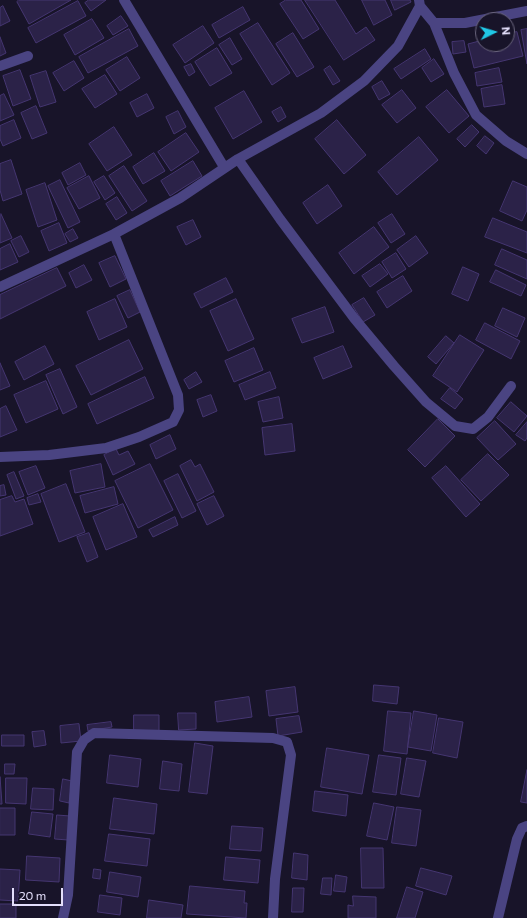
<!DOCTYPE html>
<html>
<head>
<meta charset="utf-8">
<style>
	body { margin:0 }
	#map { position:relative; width:527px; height:918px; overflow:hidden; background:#181429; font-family:Commissioner,sans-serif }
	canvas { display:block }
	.north { position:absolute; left:475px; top:12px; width:40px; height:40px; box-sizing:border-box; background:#181429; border:1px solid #6a657d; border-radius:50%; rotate:85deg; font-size:11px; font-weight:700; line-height:16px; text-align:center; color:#e4dffb }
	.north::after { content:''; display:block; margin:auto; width:14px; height:18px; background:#20c8e6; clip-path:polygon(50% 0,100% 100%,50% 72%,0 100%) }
	.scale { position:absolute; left:12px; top:888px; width:51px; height:18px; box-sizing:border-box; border:2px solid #e4dffb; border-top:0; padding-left:5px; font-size:12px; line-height:14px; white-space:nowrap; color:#e4dffb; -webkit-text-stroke:3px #181429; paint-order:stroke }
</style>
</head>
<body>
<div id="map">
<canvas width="527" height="918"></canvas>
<div class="north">N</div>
<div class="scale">20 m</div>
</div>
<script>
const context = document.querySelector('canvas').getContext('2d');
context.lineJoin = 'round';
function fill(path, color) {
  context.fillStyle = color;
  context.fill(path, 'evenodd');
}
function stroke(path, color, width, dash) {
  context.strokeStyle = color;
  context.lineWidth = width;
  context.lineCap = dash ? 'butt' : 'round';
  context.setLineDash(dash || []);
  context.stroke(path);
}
const building = new Path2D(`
	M19,0H71L29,24L17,2Z
	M89,0H106L91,11L85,3Z
	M286,0H301L319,29L303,39L280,4Z
	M305,0H335L356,34L366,27L375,40L344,60Z
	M362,0H385L392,15L374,25Z
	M391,0H410L411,2L395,10Z
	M78,1L86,16L36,43L28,28Z
	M3,6L10,21L0,26V8Z
	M243,7L250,20L219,38L212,25Z
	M121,16L128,26L113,35L107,26Z
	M92,19L104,38L75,55L64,35Z
	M258,23L290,73L272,85L240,34Z
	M203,26L214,43L185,63L173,45Z
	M129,29L138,46L88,73L79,57Z
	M527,29V64L521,30Z
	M517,32L523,56L474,68L468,44L483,40V44H507V34Z
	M293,33L314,67L297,77L276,44Z
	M0,37L6,53L0,56Z
	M230,38L242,59L232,65L219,45Z
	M464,41L466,52L453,54L452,42Z
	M217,48L232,73L210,86L195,62Z
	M425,49L431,59L401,79L394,69Z
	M127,57L140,78L120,91L106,70Z
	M434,59L444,74L431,82L422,68Z
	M74,61L84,78L64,91L53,73Z
	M191,64L195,72L189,76L184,67Z
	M330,66L340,81L333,85L324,70Z
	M499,68L502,82L477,86L475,73Z
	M20,70L31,99L13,106L3,76Z
	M46,71L56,102L40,107L30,76Z
	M105,75L117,94L95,108L82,89Z
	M382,81L390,94L379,100L372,87Z
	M502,85L505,104L484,107L481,89Z
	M402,90L416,108L397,123L382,105Z
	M447,90L469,116L449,133L426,107Z
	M244,91L262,122L233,139L215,108Z
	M4,94L14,115L0,121V96Z
	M147,94L154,108L137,117L130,103Z
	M36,106L47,133L32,139L21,113Z
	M281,107L286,117L278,122L272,112Z
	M178,111L186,127L174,134L166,117Z
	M14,120L21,138L3,146L0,139V126Z
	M337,120L366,155L344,174L315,139Z
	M472,125L479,132L465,147L457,139Z
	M114,127L132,155L107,171L89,144Z
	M186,133L199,152L171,171L158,152Z
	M485,136L494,143L486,154L477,146Z
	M419,137L438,160L397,195L378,172Z
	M154,153L165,171L143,184L133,167Z
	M11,160L22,194L3,201L0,190V164Z
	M193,161L202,176L170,196L161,181Z
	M80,163L86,175L68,185L62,173Z
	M124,166L147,201L132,211L109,176Z
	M89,176L100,198L79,209L67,188Z
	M104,176L115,193L105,200L94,182Z
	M60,180L80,222L68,228L48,186Z
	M513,181L527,187V210L522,221L500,211Z
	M45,183L57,220L38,227L26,190Z
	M328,185L342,206L317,224L303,203Z
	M117,197L127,213L116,220L106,204Z
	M1,214L12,238L0,243V215Z
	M392,214L405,234L391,243L378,223Z
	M493,218L527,232V253L485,237Z
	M193,220L201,237L186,245L177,227Z
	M59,223L67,243L49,251L41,231Z
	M374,227L389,247L354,274L339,253Z
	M73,229L78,238L70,242L65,234Z
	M21,236L29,252L19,257L11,241Z
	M416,236L428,253L409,267L397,250Z
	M10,244L18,262L0,270V249Z
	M502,249L527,260V279L495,265Z
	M396,253L406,269L392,278L382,262Z
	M115,256L126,279L110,287L99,263Z
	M380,264L388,274L370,287L362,276Z
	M84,265L92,280L76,288L69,273Z
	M463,267L479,274L468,301L452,294Z
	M57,268L66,286L0,319V295Z
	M496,270L526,285L521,296L490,282Z
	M403,276L412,291L387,308L377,292Z
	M226,278L233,292L201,308L194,294Z
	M130,290L140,312L128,318L117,296Z
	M364,298L375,315L363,322L352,305Z
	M115,299L127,327L99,340L87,312Z
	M236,299L254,339L228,351L210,311Z
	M325,307L334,332L302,343L292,319Z
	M503,308L525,318L517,337L495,326Z
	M485,323L520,341L511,359L476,340Z
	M460,335L484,350L457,392L433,376Z
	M446,336L454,343L436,364L428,357Z
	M129,340L143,369L91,395L76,366Z
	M45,346L54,364L24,380L15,362Z
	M343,346L352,367L323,379L314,358Z
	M254,348L263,370L234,382L225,361Z
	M0,363L10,386L0,390Z
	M60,369L77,407L63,414L46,375Z
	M196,372L202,382L189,389L184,380Z
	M270,372L276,388L245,400L239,385Z
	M145,377L154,398L97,424L88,404Z
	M46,381L58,409L26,423L14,395Z
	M450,388L463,399L455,409L441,399Z
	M211,395L217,411L203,417L197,400Z
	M279,397L283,418L263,422L258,402Z
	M511,402L527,416L514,432L497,418Z
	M6,406L17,430L0,437V409Z
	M438,419L455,436L425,467L408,450Z
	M495,421L516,444L498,460L477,438Z
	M527,422V438L525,441L516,435Z
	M292,424L295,451L265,455L262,428Z
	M170,435L176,449L156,459L150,445Z
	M116,449L119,455L128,451L135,464L113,475L104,455Z
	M488,454L509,475L481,501L461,480Z
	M191,460L195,467L200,464L214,492L197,501L180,466Z
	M101,464L105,487L75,493L70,471Z
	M150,464L173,510L138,528L115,481Z
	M36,466L45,488L28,495L19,472Z
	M446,466L480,504L466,517L432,478Z
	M14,472L24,496L16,499L7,475Z
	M178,474L196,511L182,518L164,481Z
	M66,484L85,532L59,542L41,494Z
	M4,485L6,495L0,496V486Z
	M114,487L118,504L85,513L80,496Z
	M38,494L41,502L29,505L27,498Z
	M12,496L15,502L24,499L33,524L0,536V500Z
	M214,496L224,516L207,525L197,504Z
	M123,504L137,537L106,550L93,517Z
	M175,517L178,525L153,537L149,530Z
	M89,533L98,557L87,562L77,537Z
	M374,685L399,687L397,704L373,701Z
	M295,687L298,712L269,716L266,691Z
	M249,697L252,717L217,722L215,702Z
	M388,711L411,713L407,754L384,751Z
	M414,711L437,715L431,751L408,747Z
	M178,713H196V729L179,730Z
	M134,715H159V731L134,732Z
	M299,716L302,732L278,736L276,719Z
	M439,718L463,722L457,758L433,753Z
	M111,722L112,727L88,731L87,725Z
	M79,724L81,741L61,743L60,726Z
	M44,731L46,745L34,747L32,732Z
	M2,735H24V746H2Z
	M195,743L213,746L207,794L189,792Z
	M327,748L369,755L362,794L321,787Z
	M110,755L141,759L138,787L107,783Z
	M379,755L401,758L396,795L373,792Z
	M407,758L426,761L419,797L401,794Z
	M163,761L182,764L179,791L160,789Z
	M5,764H15L14,774H5Z
	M527,770V803L521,802Z
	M0,777L2,804H0Z
	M6,778H27L26,804L6,803Z
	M63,779L72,781L69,803L60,801Z
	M33,788L54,789L53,810L31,809Z
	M315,791L348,795L346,816L313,811Z
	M114,798L157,804L154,834L110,829Z
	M374,803L394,807L387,840L367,836Z
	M397,807L421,810L416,846L392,843Z
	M0,808H15V835H0Z
	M32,812L53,814L50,837L29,834Z
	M57,815L70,816L68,840L55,839Z
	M232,826L263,828L261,851L230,849Z
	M109,834L150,839L147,866L105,861Z
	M361,848H383L384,888H362Z
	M294,853L308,855L307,880L292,878Z
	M27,856L60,858L59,882L26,880Z
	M226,857L260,860L258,883L224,880Z
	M421,868L452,876L446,895L416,886Z
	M0,869L20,870L18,901L0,900Z
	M94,869L101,870L100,879L93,878Z
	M110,872L141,877L138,897L107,892Z
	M336,875L347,877L345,892L334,891Z
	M323,878H332L331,895L321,894Z
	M190,886L245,891L244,903H247L246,918L187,914Z
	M407,887L423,892L415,918H397Z
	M293,888H304L303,912H292Z
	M100,895L122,898L120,915L98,912Z
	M353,896L376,897V918H348V905L353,906Z
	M149,900L183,905L181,918H147Z
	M0,904H16V918H0Z`);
fill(building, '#2b2248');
stroke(building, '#453671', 1);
stroke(new Path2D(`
	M124,0L224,167
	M420,6L434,23H465L527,11
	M434,23L454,73L476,115L506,141L527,154
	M0,66L28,56
	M238,159L280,219L354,318L394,366L426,402L455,426L473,429L488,417L511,386
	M0,287L114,234L180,198L238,159L321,113L364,81L398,46L420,6L419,0
	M0,457L49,455L106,448L139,437L173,422L179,410L178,395L114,234
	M63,918L68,895L77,752L84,740L94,733L273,738L287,742L291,755L275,879L273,918
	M498,918L517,839L522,828L527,826`), '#4a4482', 10);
</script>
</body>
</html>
